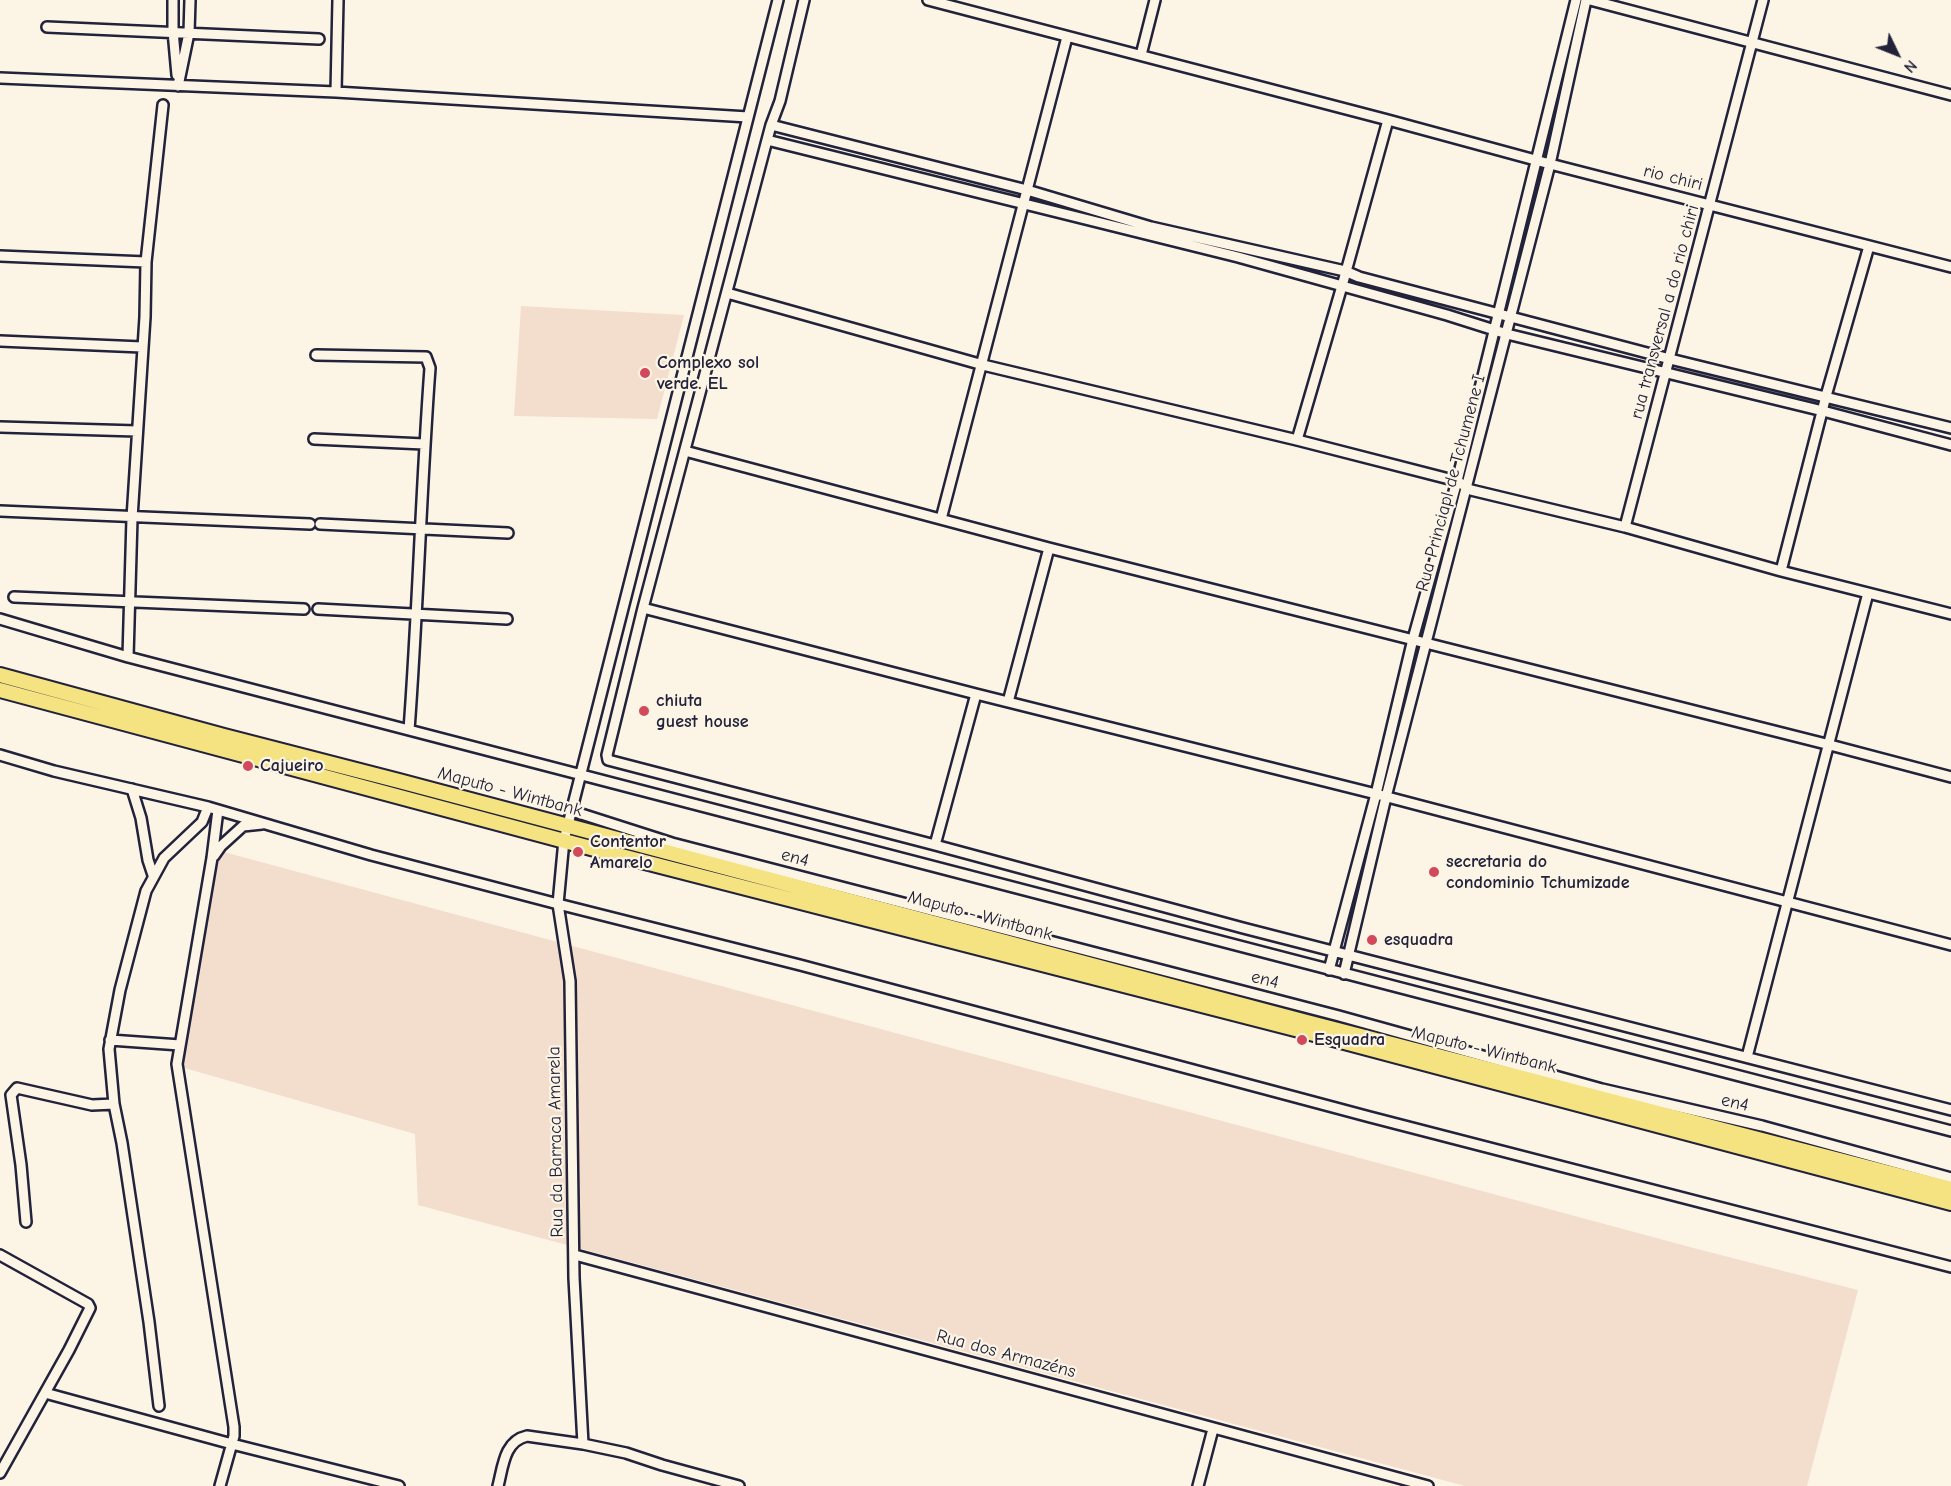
<!DOCTYPE html>
<html>
<head>
<meta charset="utf-8">
<style>
	body { margin:0 }
	#map { position:relative; width:1951px; height:1486px; overflow:hidden; background:#fcf5e5; font-family:"Comic Neue",sans-serif }
	canvas { display:block }
	.north { position:absolute; left:1867px; top:24px; width:60px; height:60px; -webkit-text-stroke:4px #fcf5e5; paint-order:stroke; rotate:133deg; font-size:16px; font-weight:700; line-height:24px; text-align:center; color:#22223b }
	.north::after { content:''; display:block; margin:auto; width:21px; height:27px; background:#22223b; clip-path:polygon(50% 0,100% 100%,50% 72%,0 100%) }
</style>
</head>
<body>
<div id="map">
<canvas width="1951" height="1486"></canvas>
<div class="north">N</div>
</div>
<script>
const context = document.querySelector('canvas').getContext('2d');
context.lineJoin = 'round';
function fill(path, color) {
  context.fillStyle = color;
  context.fill(path, 'evenodd');
}
function stroke(path, color, width, dash) {
  context.strokeStyle = color;
  context.lineWidth = width;
  context.lineCap = dash ? 'butt' : 'round';
  context.setLineDash(dash || []);
  context.stroke(path);
}
function drawText(font, color, halo, rows, align = 'center') {
  context.font = font + ' "Comic Neue",sans-serif';
  context.lineWidth = 4.5;
  context.setLineDash([]);
  context.textBaseline = 'middle';
  context.strokeStyle = halo;
  context.fillStyle = color;
  for (const [text, x, y, turn = 0] of rows) {
    context.save();
    context.translate(x, y);
    context.rotate((+turn || 0) * Math.PI / 180);
    context.textAlign = isNaN(turn) ? turn : align;
    if (halo) context.strokeText(text, 0, 0);
    context.fillText(text, 0, 0);
    context.restore();
  }
}
fill(new Path2D(`
	M521,306L684,315L657,419L514,416Z
	M220,851L1701,1250L1858,1290L1807,1486H1465L418,1205L415,1134L181,1067Z`), '#f3ddcd');
const minor = new Path2D(`
	M173,0V31L177,75
	M804,0L780,101L771,125L643,608L607,755L608,760L935,845L1243,928L1951,1110
	M928,0L1388,120L1550,164L1951,267
	M1590,0L1951,95
	M47,27L319,39
	M1141,55L1155,0
	M0,78L336,92L748,117
	M178,86L189,33L190,0
	M336,92L338,0
	M771,125L1027,190L1151,227L1345,271L1359,277L1670,359L1951,428
	M767,140L1238,257L1447,315L1507,334L1823,411L1951,445
	M0,256L146,262
	M727,293L983,365L1297,440L1457,481L1471,490L1625,527L1781,571L1951,614
	M0,341L142,347
	M316,355L426,357L430,368C421,489 418,610 409,730
	M0,427L137,431
	M314,439L424,444
	M1297,440L1342,286L1388,120
	M685,451L1049,548L1830,745L1951,777
	M0,511L310,524
	M941,519L1067,37
	M320,524L508,533
	M1625,527L1763,0
	M1781,571L1826,396L1869,246
	M14,597L304,609
	M643,608L976,694L1376,794L1951,945
	M318,609L507,619
	M0,619L128,657L1951,1131
	M128,657L132,518L145,317L146,262L163,105
	M1008,702L1049,548
	M0,755L54,771L208,807L371,855L558,904L800,965L1370,1117L1951,1267
	M132,789L141,818L148,860L153,875
	M218,810L212,858L177,1064L234,1427V1436L220,1486
	M572,811L672,843L1339,1016L1602,1089L1762,1126L1951,1178
	M935,845L976,694
	M214,856L221,846L243,826L262,824
	M1329,970L1376,794L1413,639L1457,481L1576,0
	M1344,974L1386,797L1550,164L1586,0
	M110,1040L180,1045
	M1747,1057L1868,593
	M26,1222L21,1165L11,1095L17,1088L92,1105L114,1104
	M0,1255L88,1304L90,1308L69,1350L0,1473
	M575,1255L1428,1486
	M45,1393L232,1444L399,1486
	M159,1406L149,1322L122,1143L114,1104L109,1049L120,990L146,891L164,858L202,822L208,807
	M583,1444L574,1278L570,981L558,904L564,840L778,0
	M498,1486C503,1467 504,1441 527,1436L583,1444L626,1453L662,1465L739,1486
	M1198,1486L1213,1429`);
const highway = new Path2D(`
	M0,675L224,736L399,781L1303,1021L1951,1189
	M0,690L602,851L1299,1030L1951,1203`);
stroke(minor, '#22223b', 14);
stroke(highway, '#22223b', 18);
stroke(minor, '#fcf5e5', 9);
stroke(highway, '#f5e382', 14);
for (const [x, y, r, color] of [
	[645,373,6,"#d1495b"],
	[644,711,6,"#d1495b"],
	[248,766,6,"#d1495b"],
	[578,852,6,"#d1495b"],
	[1434,872,6,"#d1495b"],
	[1372,940,6,"#d1495b"],
	[1302,1040,6,"#d1495b"]
]) {
  const dot = new Path2D();
  dot.arc(x, y, r, 0, 2 * Math.PI);
  context.fillStyle = color;
  context.fill(dot);
  stroke(dot, '#fcf5e5', 2);
}
drawText('18px', '#22223b', '#fcf5e5', [
	["rio chiri",1673,178,14],
	["rua transversal a do rio chiri",1665,312,-75],
	["Rua Princiapl de Tchumene I",1451,483,-75],
	["Maputo - Wintbank",510,792,15],
	["en4",795,858,15],
	["Maputo - Wintbank",980,916,15],
	["en4",1265,980,14],
	["Maputo - Wintbank",1484,1050,14],
	["en4",1735,1103,13],
	["Rua da Barraca Amarela",556,1142,-91],
	["Rua dos Armazéns",1006,1354,15]
]);
drawText('bold 18px', '#22223b', '#fcf5e5', [
	["Complexo sol",657,363],
	["verde. EL",657,384],
	["chiuta",656,701],
	["guest house",656,722],
	["Cajueiro",260,766],
	["Contentor",590,842],
	["Amarelo",590,863],
	["secretaria do",1446,862],
	["condominio Tchumizade",1446,883],
	["esquadra",1384,940],
	["Esquadra",1314,1040]
], 'left');
</script>
</body>
</html>
